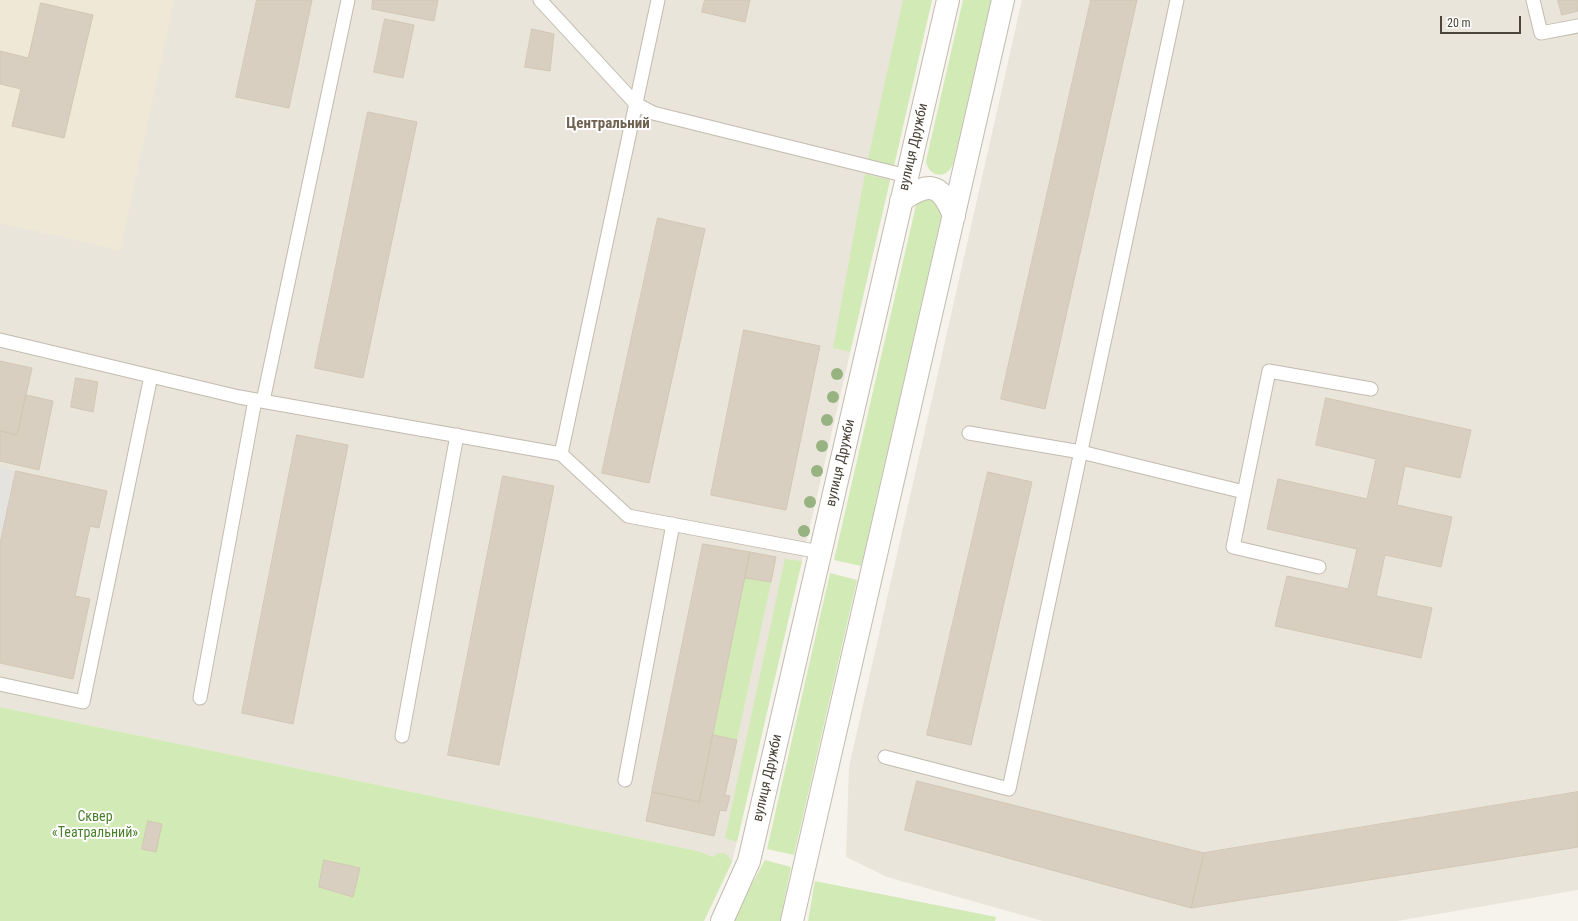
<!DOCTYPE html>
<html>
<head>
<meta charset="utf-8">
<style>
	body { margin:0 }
	#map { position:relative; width:1578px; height:921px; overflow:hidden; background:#f6f3ec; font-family:"Roboto Condensed",sans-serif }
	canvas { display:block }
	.scale { position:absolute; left:1440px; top:16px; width:81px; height:18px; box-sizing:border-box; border:2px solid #4b4439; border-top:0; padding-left:5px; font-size:12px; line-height:14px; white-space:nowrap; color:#4b4439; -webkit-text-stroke:3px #fff; paint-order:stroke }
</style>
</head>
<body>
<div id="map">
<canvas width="1578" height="921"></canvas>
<div class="scale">20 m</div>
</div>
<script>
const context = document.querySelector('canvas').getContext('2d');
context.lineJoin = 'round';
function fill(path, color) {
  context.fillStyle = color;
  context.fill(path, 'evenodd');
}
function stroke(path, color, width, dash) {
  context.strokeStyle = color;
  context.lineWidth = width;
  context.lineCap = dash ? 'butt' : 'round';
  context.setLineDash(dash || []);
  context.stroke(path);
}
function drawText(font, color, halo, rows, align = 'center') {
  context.font = font + ' "Roboto Condensed",sans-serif';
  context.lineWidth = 4;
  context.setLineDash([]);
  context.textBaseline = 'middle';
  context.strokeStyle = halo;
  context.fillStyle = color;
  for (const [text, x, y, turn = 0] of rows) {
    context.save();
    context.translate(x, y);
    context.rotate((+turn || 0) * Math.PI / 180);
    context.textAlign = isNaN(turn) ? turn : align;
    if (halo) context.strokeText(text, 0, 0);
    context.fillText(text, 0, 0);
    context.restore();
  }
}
fill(new Path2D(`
	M0,0H932L732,862L713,857L698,851L0,707Z
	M1022,0H1578V890L1397,921H1043L887,877L846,857L849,767Z`), '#eae5da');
fill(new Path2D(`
	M0,0H174L120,250L0,223Z`), '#efe8d6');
fill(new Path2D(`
	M903,0H932L894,166L868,159Z
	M963,0H991L953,164C947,180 928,177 926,161Z
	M865,174L890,180L850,352L833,348Z
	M931,195L942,213L861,566L834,560L917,201Z
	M785,559L802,561L737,842L725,838Z
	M830,573L857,580L794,855L767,849Z
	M745,578L771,582L737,740L713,735Z
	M0,707L698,851L713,857C721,849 727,853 732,862L704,921H0Z
	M765,860L791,867L780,921H732Z
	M815,881L996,917L995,921H808Z`), '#d2eab5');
fill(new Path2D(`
	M0,467L16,471L0,544Z`), '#e5e3e0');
const building = new Path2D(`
	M257,0H312L289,108L236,97Z
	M373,0H438L434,21L372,9Z
	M705,0H750L745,22L702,12Z
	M1091,0H1137L1045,409L1001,399Z
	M1558,0H1578V11L1562,15Z
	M41,3L93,15L64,138L12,126L21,89L0,84V51L28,58Z
	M385,19L414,25L403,78L374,72Z
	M532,29L554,34L550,71L525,67Z
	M368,112L417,122L363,378L315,368Z
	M658,218L705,229L649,483L602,473Z
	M744,330L820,346L786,510L711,495Z
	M0,361L32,368L17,435L0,431Z
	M76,378L98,382L93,412L71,407Z
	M26,395L53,401L39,470L0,461V431L17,435Z
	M1326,398L1471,430L1460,478L1405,466L1397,505L1452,517L1441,567L1385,555L1376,596L1432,608L1421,658L1275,626L1287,576L1348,589L1357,549L1267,529L1278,479L1367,499L1376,459L1316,445Z
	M297,435L348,445L293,724L242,713Z
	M16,471L107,491L99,528L90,526L75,596L90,599L73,679L0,663V544Z
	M988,472L1032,482L971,745L927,735Z
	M503,476L554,486L499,765L448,755Z
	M703,544L750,552L699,802L652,792Z
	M750,552L776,557L771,582L745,578Z
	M713,735L737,740L725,795L730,796L726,811L720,810L714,836L646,821L652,792L699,802Z
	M917,781L1204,853L1191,908L905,830Z
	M1578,792V847L1191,908L1204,853Z
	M148,821L162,824L156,852L142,849Z
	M324,860L360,868L353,897L319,887Z`);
fill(building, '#d8cfc1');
stroke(building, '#d3c7b4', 1);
const service = new Path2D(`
	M540,0L636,104L653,113L907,176
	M1533,0L1541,33L1578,26
	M0,340L239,397L561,454L628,516L820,552
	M263,401L348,0
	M969,433L1081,452L1244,492
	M561,454L658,0
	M1319,567L1233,547L1269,371L1371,389
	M0,684L83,702L151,376
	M200,698L255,400
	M402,736L457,435
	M885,757L1009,789L1177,0
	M625,780L673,524`);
const minor = new Path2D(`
	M901,201C929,181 941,183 954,216
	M722,921L749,861L948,0
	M792,921L1003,0`);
stroke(service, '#c2bbae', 15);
stroke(minor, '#c2bbae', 24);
stroke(service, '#fff', 13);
stroke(minor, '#fff', 22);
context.fillStyle = '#97b381';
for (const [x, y] of [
	[837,374],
	[833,397],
	[827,420],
	[822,446],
	[817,471],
	[810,502],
	[804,531]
]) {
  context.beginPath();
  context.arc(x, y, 6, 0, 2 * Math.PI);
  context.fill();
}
drawText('14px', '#4b4439', '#fff', [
	["вулиця Дружби",914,147,-77],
	["вулиця Дружби",841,463,-77],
	["вулиця Дружби",768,778,-77]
]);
drawText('14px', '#4a7f2a', '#fff', [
	["Сквер",95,817],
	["«Театральний»",95,833]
]);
drawText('bold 15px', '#6e6250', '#fff', [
	["Центральний",608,124]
]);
</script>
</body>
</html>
